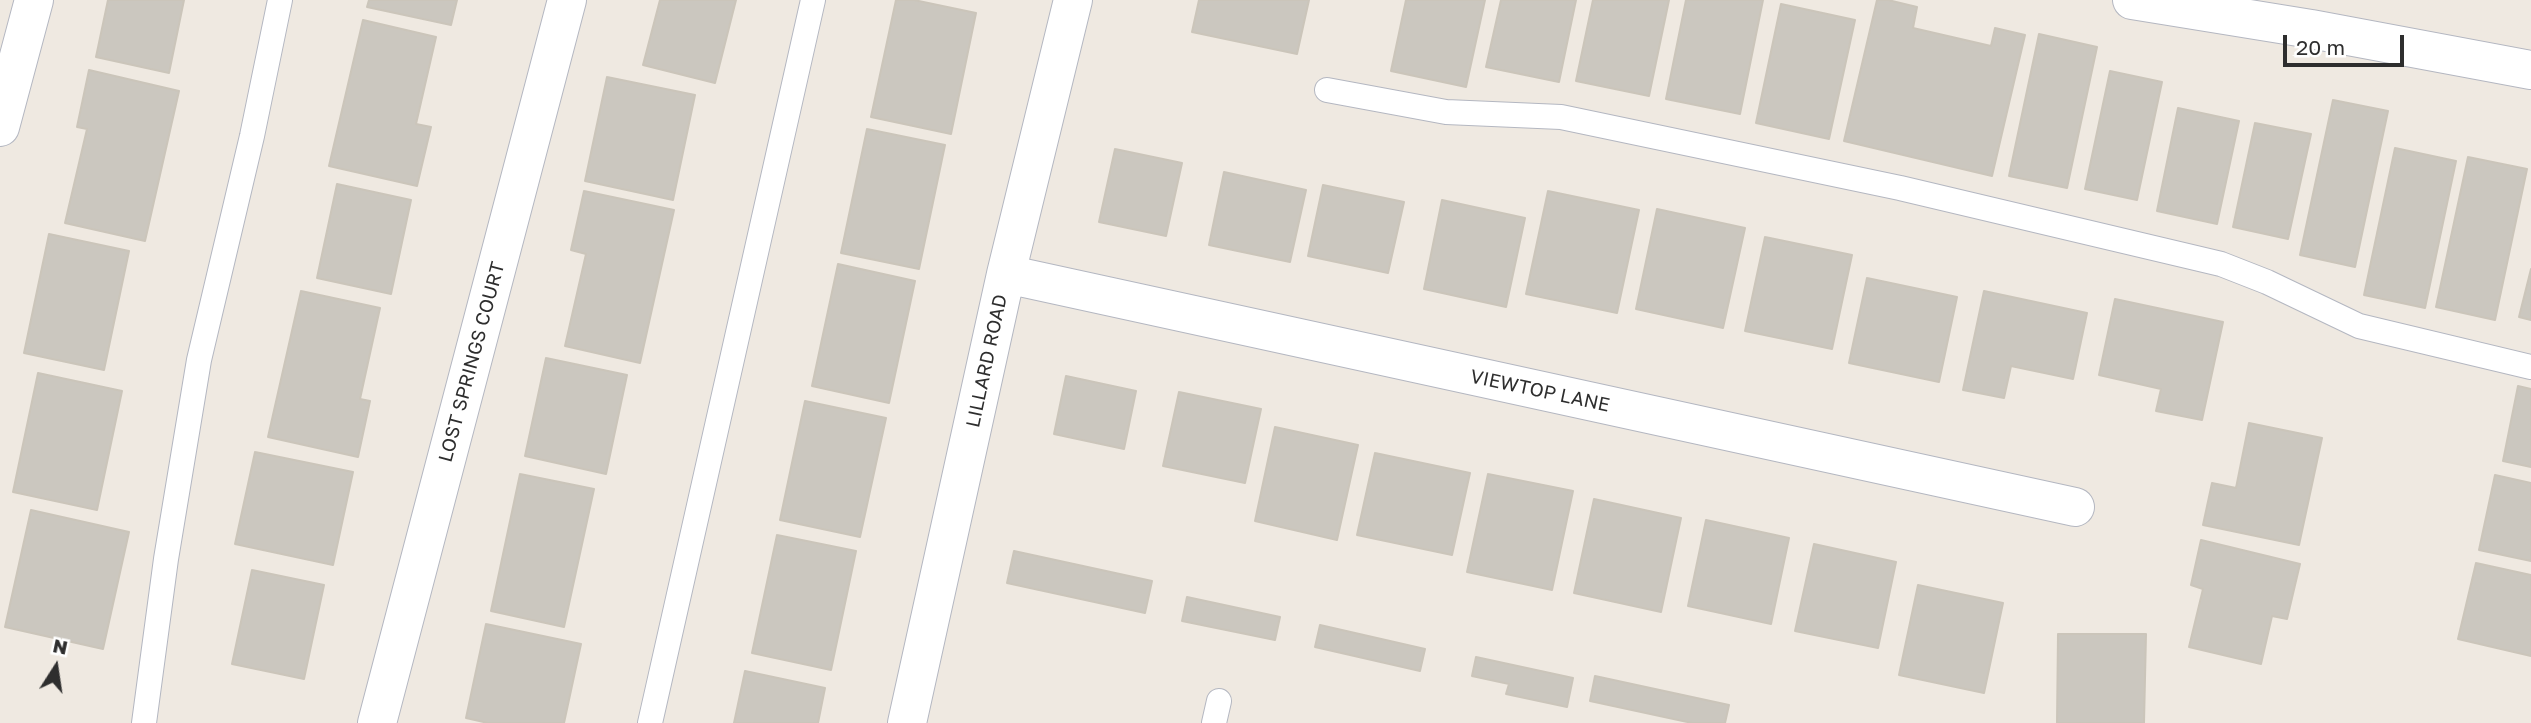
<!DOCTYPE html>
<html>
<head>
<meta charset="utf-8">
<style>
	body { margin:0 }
	#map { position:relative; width:2531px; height:723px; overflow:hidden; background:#efe9e1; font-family:"Golos Text",sans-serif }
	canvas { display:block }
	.north { position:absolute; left:21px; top:632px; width:70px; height:70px; -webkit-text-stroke:5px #fff; paint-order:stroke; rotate:12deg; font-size:19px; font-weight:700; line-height:28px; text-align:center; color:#2e2e2e }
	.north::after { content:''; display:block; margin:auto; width:24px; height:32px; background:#2e2e2e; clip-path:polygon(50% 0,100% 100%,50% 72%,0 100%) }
	.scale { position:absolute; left:2283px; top:35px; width:121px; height:32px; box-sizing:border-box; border:4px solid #2e2e2e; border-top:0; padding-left:9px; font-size:21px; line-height:24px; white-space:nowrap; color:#2e2e2e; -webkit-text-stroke:5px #fff; paint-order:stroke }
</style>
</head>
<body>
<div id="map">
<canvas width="2531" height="723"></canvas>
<div class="north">N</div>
<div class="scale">20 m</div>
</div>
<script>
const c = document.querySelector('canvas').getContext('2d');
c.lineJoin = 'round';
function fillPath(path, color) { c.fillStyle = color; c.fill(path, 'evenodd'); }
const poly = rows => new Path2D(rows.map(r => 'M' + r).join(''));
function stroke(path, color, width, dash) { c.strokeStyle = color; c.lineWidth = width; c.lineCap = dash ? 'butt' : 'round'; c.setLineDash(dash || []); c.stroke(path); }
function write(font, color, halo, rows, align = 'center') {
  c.font = font + ' "Golos Text",sans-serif'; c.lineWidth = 5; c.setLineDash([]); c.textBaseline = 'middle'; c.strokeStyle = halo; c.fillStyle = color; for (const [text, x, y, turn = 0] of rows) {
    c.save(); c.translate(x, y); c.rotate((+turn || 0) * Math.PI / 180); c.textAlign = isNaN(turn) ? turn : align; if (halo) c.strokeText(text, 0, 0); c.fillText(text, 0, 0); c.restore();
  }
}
const building = poly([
	[108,0,184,0,169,73,96,57,108,0],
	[369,0,457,0,451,25,367,7,369,0],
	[660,0,736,0,715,83,643,65,660,0],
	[896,0,914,0,976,13,951,134,871,117,896,0],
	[1199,0,1309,0,1297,54,1192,32,1199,0],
	[1406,0,1485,0,1466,87,1391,71,1406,0],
	[1501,0,1576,0,1559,82,1486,67,1501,0],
	[1593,0,1669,0,1649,96,1576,81,1593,0],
	[1686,0,1763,0,1740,114,1666,99,1686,0],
	[1877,0,1888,0,1917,7,1913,28,1991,46,1995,28,2025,35,1992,176,1844,141,1877,0],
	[1781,4,1855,20,1829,139,1756,123,1781,4],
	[363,20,436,37,416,124,431,127,417,186,329,166,363,20],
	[2039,34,2097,47,2067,188,2009,176,2039,34],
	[89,70,179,91,145,241,65,223,87,129,77,127,89,70],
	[2110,71,2162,82,2137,200,2085,189,2110,71],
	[607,77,695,95,673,200,585,181,607,77],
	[2333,100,2388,111,2355,267,2300,255,2333,100],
	[2178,108,2239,121,2217,224,2157,211,2178,108],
	[2255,123,2311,134,2288,239,2233,227,2255,123],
	[867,129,945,145,919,269,841,253,867,129],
	[2395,148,2456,161,2425,308,2364,295,2395,148],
	[1115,149,1182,163,1166,236,1099,222,1115,149],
	[2468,157,2527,169,2495,320,2436,307,2468,157],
	[1224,172,1306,190,1290,262,1209,245,1224,172],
	[337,184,411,200,391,294,317,278,337,184],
	[1323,185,1404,202,1388,273,1308,256,1323,185],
	[584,191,674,210,640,363,565,346,586,254,571,250,584,191],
	[1548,191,1639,210,1617,313,1526,294,1548,191],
	[1442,200,1525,218,1506,307,1424,289,1442,200],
	[1657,209,1745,228,1723,328,1636,309,1657,209],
	[49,234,129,251,104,370,24,353,49,234],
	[1765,237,1852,255,1832,349,1745,331,1765,237],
	[838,264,915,281,889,403,812,386,838,264],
	[2531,269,2531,320,2519,317,2531,269],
	[1867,278,1957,297,1939,382,1849,363,1867,278],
	[301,291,380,308,360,399,370,401,358,457,268,437,301,291],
	[1984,291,2087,313,2073,379,2011,366,2004,398,1963,390,1984,291],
	[2115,299,2223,322,2202,420,2156,411,2161,389,2099,375,2115,299],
	[546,358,627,375,606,474,525,456,546,358],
	[38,373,122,391,97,510,13,492,38,373],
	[1066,376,1136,391,1124,449,1054,434,1066,376],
	[2518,386,2531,389,2531,467,2503,461,2518,386],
	[1179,392,1261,409,1245,483,1163,466,1179,392],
	[805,401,886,418,860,537,780,520,805,401],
	[2249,423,2322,438,2299,545,2203,525,2212,483,2236,488,2249,423],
	[1275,427,1358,445,1337,540,1255,521,1275,427],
	[255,452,353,472,333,565,235,544,255,452],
	[1375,453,1470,473,1452,555,1357,535,1375,453],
	[520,474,594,489,564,627,491,611,520,474],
	[1488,474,1573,491,1552,590,1467,572,1488,474],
	[2495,475,2531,483,2531,561,2479,550,2495,475],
	[1594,499,1681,518,1661,612,1574,593,1594,499],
	[31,510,129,532,103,649,5,627,31,510],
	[1706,520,1789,538,1771,624,1688,606,1706,520],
	[777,535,856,551,831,670,752,653,777,535],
	[2201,540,2300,564,2287,619,2272,616,2261,664,2189,647,2203,589,2191,585,2201,540],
	[1814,544,1896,562,1878,648,1795,631,1814,544],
	[1014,551,1152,581,1145,613,1007,583,1014,551],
	[2476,563,2531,575,2531,656,2458,639,2476,563],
	[252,570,324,585,304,679,232,664,252,570],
	[1918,585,2003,603,1984,693,1899,675,1918,585],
	[1187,597,1280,617,1275,640,1182,621,1187,597],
	[486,624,581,644,564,723,488,723,466,718,486,624],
	[1320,625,1425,649,1420,671,1315,647,1320,625],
	[2058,634,2146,634,2144,723,2057,723,2058,634],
	[1476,657,1573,678,1567,707,1506,694,1509,684,1472,676,1476,657],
	[745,671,825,688,818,723,734,723,745,671],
	[1595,676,1729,705,1725,723,1692,723,1590,701,1595,676]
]);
fillPath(building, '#cbc7bf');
stroke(building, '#cbc5ba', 2);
const lane = poly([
	[1327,90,1446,112,1561,117,1900,188,2221,264,2267,282,2359,326,2531,367],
	[144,723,166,559,199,360,252,136,280,0],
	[650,723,813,0],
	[1214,723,1219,701]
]);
const street = poly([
	[2132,0,2311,29,2531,70],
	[0,127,34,0],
	[1006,274,2075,507],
	[377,723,567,0],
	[907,723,1006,274,1073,0]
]);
stroke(lane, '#b4b7c1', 26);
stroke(street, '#b4b7c1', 40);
stroke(lane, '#fff', 24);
stroke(street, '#fff', 38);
write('19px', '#2e2e2e', '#fff', [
	["LILLARD ROAD",987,361,-78],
	["LOST SPRINGS COURT",472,362,-75],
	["VIEWTOP LANE",1540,391,12]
]);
</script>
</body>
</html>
